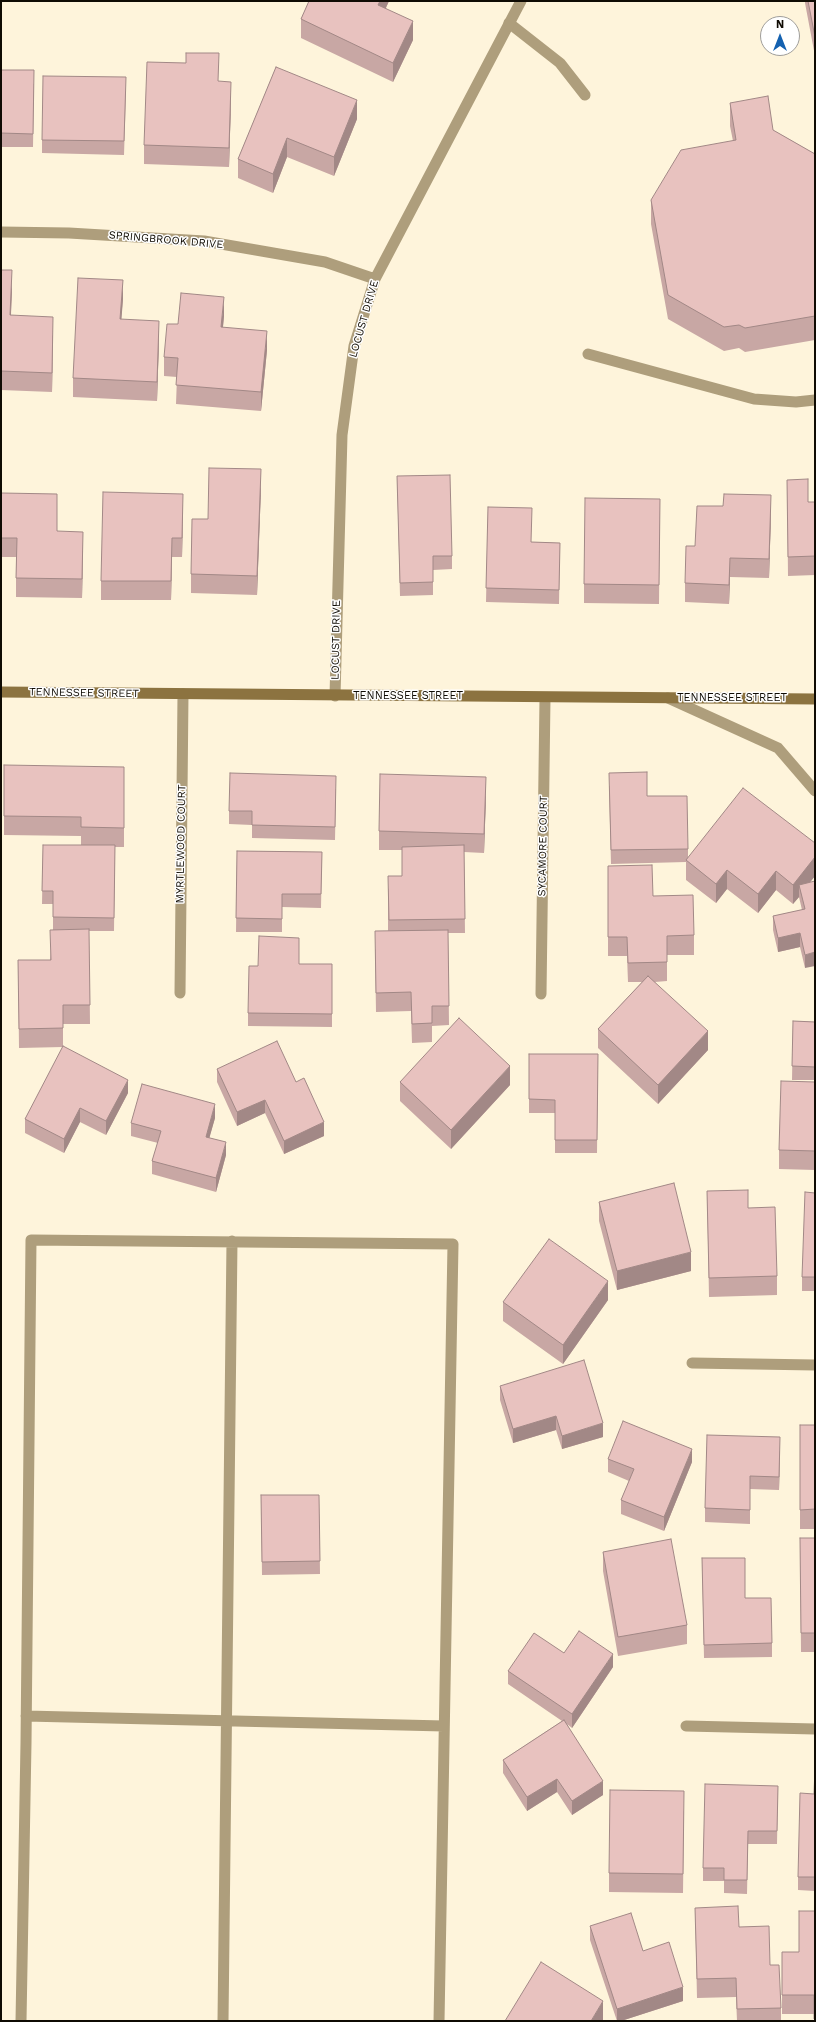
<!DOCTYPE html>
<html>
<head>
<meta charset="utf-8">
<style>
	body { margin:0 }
	#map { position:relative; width:816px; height:2022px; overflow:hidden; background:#fef4db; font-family:"Work Sans",sans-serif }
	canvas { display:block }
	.frame { position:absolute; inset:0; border:2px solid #0f0b03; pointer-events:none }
	.north { position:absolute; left:760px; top:16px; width:40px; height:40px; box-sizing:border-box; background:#fff; border:1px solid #9f9d9a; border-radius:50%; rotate:0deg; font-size:11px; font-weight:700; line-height:16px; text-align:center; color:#0f0b03 }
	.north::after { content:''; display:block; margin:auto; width:14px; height:18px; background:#1461b0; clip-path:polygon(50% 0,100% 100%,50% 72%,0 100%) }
</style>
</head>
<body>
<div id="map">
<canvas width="816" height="2022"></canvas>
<div class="frame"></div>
<div class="north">N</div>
</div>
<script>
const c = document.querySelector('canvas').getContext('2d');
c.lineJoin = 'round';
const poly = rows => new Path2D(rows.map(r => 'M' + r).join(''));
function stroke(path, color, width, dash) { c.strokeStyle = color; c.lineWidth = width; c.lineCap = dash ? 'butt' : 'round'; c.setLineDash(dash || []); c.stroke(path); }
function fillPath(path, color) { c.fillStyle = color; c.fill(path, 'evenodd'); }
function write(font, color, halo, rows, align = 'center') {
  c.font = font + ' "Work Sans",sans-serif'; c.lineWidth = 3; c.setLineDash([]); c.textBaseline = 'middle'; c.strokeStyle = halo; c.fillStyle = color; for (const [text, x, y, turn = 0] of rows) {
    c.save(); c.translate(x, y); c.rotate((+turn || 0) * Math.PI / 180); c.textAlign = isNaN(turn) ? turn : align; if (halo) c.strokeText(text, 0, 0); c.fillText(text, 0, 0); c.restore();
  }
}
stroke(poly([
	[509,23,560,63,585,95],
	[588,354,754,399,796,402,815,400],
	[26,1716,444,1726],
	[21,2021,26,1743,31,1240,453,1244,439,2021],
	[223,2021,232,1241]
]), '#ae9e7c', 11);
stroke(poly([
	[1,232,69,233,204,241,325,262,375,279],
	[335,696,342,435,354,346,375,279,521,1],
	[180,993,183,694],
	[541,994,545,698],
	[692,1363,815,1365],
	[686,1726,815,1729]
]), '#ae9e7c', 11);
stroke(poly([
	[668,698,778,748,815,791]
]), '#ae9e7c', 11);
stroke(poly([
	[1,692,815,699]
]), '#8c7340', 11);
fillPath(poly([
	[309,1,389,1,386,8,413,40,393,82,301,38,301,19],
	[805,1,815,1,815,56,805,3],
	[276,67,357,119,334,176,287,157,273,193,238,178,238,159],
	[1,70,34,84,33,147,1,147],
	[219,81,231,101,229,167,144,164,144,145],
	[126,91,124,155,42,153,42,140],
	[730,103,773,130,815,154,815,340,745,352,739,348,724,351,668,319,651,224,651,200,733,141,730,126],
	[1,270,12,289,11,315,53,336,52,392,1,390],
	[123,299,121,319,159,340,157,401,73,397,73,378],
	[224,316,223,327,267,350,261,411,176,404,177,377,164,376,164,357,178,324],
	[397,476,452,556,452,569,433,570,433,595,400,596],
	[787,480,808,502,815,502,815,575,788,576],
	[261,488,257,595,191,593,191,574,208,519],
	[1,493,57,513,57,531,83,551,82,598,16,597,16,557,1,557],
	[660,499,659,604,584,603,584,584],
	[488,507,531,542,560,543,559,604,486,602],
	[183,513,182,557,172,557,171,600,101,600,101,581],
	[771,514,769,578,730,577,729,604,685,602,685,583,695,546],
	[124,786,124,847,115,847,114,931,89,931,90,1024,63,1024,63,1046,128,1093,106,1135,80,1122,64,1153,25,1133,25,1119,63,1047,19,1048,18,960,50,960,53,930,53,904,42,904,43,845,81,845,81,836,4,835,4,816],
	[609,786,647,796,688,849,688,857,815,843,815,876,810,882,805,968,800,947,778,952,773,930,773,916,802,910,799,897,793,904,776,890,758,913,727,889,716,903,686,880,686,862,611,864],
	[336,789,335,840,252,838,252,825,229,824,229,811],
	[486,796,484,853,464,852,465,933,448,933,449,1025,432,1026,432,1042,412,1043,411,1011,376,1012,375,950,388,931,388,889,402,876,402,850,379,850,379,831],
	[237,851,322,852,321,908,282,907,282,932,236,932],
	[608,866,653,896,694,935,694,955,667,955,667,981,655,982,708,1050,658,1104,598,1048,598,1029,642,982,628,982,627,956,608,956],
	[299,964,332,964,332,1027,248,1026,248,1013,258,966],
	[793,1021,815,1022,815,1080,792,1080],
	[529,1054,598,1054,597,1153,555,1153,555,1113,529,1113],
	[217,1069,296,1082,324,1136,284,1154,265,1113,237,1126,217,1082],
	[400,1082,510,1085,451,1149,400,1101],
	[815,1082,815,1170,779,1169,779,1150],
	[215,1118,209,1138,226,1155,216,1192,152,1174,152,1161,158,1143,131,1136,131,1123],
	[707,1191,748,1208,777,1276,777,1295,709,1297],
	[815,1193,815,1291,802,1291,802,1277],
	[599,1202,691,1271,617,1290,599,1221],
	[608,1300,563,1364,503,1321,503,1302],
	[500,1386,603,1437,562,1449,556,1430,513,1443,500,1400],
	[800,1425,815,1425,815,1529,800,1529],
	[780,1451,779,1490,750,1489,750,1524,705,1522,705,1508],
	[608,1459,692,1462,664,1531,621,1514,621,1500,629,1481,608,1472],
	[261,1495,319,1495,320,1574,262,1575],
	[800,1538,815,1538,815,1652,801,1652],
	[603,1552,687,1625,687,1644,618,1656,603,1571],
	[702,1558,745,1598,772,1643,772,1657,704,1658],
	[564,1653,613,1667,572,1728,567,1724,603,1795,572,1815,557,1792,527,1811,503,1773,503,1760,562,1721,508,1684,508,1671],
	[815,1768,815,1891,798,1890,798,1877,814,1794],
	[778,1786,777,1844,748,1844,747,1894,724,1893,724,1881,703,1881,703,1868],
	[684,1810,683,1893,609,1892,609,1873],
	[695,1908,739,1927,770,1965,781,2008,781,2021,737,2021,736,1997,697,1998],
	[815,1911,815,2021,814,2021,814,2014,782,2014,782,1952,799,1952],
	[590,1926,643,1951,683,2001,621,2021,617,2021,590,1940]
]), '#c8a7a4');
fillPath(poly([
	[380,1,389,1,378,24,378,5],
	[413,21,413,40,393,82,393,63],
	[231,82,231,101,229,167,229,148],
	[357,100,357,119,334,176,334,157],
	[287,138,287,157,273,193,273,174],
	[12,270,12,289,10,334,10,315],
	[123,280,123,299,120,338,120,319],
	[224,297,224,316,221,346,221,327],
	[53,317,53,336,52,392,52,373],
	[159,321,159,340,157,401,157,382],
	[267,331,267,350,261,411,261,392],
	[261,469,261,488,257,595,257,576],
	[183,494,183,513,182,557,182,538],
	[771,495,771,514,769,578,769,559],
	[83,532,83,551,82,598,82,579],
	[172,538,172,557,171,600,171,581],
	[730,558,730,577,729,604,729,585],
	[486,777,486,796,484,853,484,834],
	[815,857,815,876,801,894,799,885,799,897,793,904,793,885],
	[727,870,727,889,716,903,716,884],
	[776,871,776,890,758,913,758,894],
	[800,933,800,947,778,952,778,938],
	[815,952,815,966,805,968,805,955],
	[708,1031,708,1050,658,1104,658,1085],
	[510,1066,510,1085,451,1149,451,1130],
	[128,1080,128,1093,106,1135,106,1121],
	[265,1100,265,1113,237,1126,237,1112],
	[215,1104,215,1118,206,1150,206,1137],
	[80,1108,80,1122,64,1153,64,1139],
	[324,1122,324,1136,284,1154,284,1141],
	[226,1142,226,1155,216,1192,216,1178],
	[691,1252,691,1271,617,1290,617,1271],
	[608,1281,608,1300,563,1364,563,1345],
	[556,1416,556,1430,513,1443,513,1429],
	[603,1423,603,1437,562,1449,562,1436],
	[780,1437,780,1451,779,1490,779,1477],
	[692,1449,692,1462,664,1531,664,1517],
	[613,1654,613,1667,572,1728,572,1714],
	[557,1779,557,1792,527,1811,527,1797],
	[603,1781,603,1795,572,1815,572,1801],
	[683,1987,683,2001,621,2021,617,2021,617,2009],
	[603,2001,603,2021,591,2021]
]), '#a28886');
const building = poly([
	[309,1,380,1,378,5,413,21,393,63,301,19,309,1],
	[808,1,815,1,815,37,808,1],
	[186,53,219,53,218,81,231,82,229,148,144,145,147,62,186,63,186,53],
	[276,67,357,100,334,157,287,138,273,174,238,159,276,67],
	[1,70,34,70,33,134,1,133,1,70],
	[43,76,126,77,124,141,42,140,43,76],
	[768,96,773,130,815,154,815,316,745,328,739,325,724,327,668,295,651,200,681,150,736,140,730,103,768,96],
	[1,270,12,270,10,315,53,317,52,373,1,371,1,270],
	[78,278,123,280,120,319,159,321,157,382,73,378,78,278],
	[181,293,224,297,221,327,267,331,261,392,176,385,178,358,164,357,167,324,178,324,181,293],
	[209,468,261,469,257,576,191,574,192,519,208,519,209,468],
	[450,475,452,556,433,556,433,582,400,583,397,476,450,475],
	[808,479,808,502,815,502,815,556,788,557,787,480,808,479],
	[103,492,183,494,182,538,172,538,171,581,101,581,103,492],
	[1,493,57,494,57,531,83,532,82,579,16,578,17,538,1,538,1,493],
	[724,494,771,495,769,559,730,558,729,585,685,583,686,546,695,546,697,506,723,506,724,494],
	[585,498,660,499,659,585,584,584,585,498],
	[488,507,532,508,531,542,560,543,559,590,486,588,488,507],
	[4,765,124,767,124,828,81,827,81,817,4,816,4,765],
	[647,772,647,796,687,796,688,849,611,850,609,773,647,772],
	[230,773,336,776,335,827,252,825,252,811,229,811,230,773],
	[380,774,486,777,484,834,379,831,380,774],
	[743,788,815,843,815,857,793,885,776,871,758,894,727,870,716,884,686,860,743,788],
	[43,845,115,845,114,918,53,917,53,891,42,891,43,845],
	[464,845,465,919,389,920,388,876,402,876,402,847,464,845],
	[237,851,322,852,321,894,282,894,282,919,236,918,237,851],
	[652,865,653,896,693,895,694,935,667,936,667,962,628,963,627,937,608,937,608,866,652,865],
	[815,881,815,952,805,955,800,933,778,938,773,916,805,909,799,885,815,881],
	[89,929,90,1005,63,1005,63,1028,19,1029,18,960,51,960,50,930,89,929],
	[448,930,449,1006,432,1006,432,1023,412,1024,411,992,376,993,375,931,448,930],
	[259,936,299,938,299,964,332,964,332,1014,248,1013,249,966,258,966,259,936],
	[648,976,708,1031,658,1085,598,1029,648,976],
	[459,1018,510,1066,451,1130,400,1082,459,1018],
	[793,1021,815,1022,815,1067,792,1066,793,1021],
	[277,1041,296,1082,304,1078,324,1122,284,1141,265,1100,237,1112,217,1069,277,1041],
	[63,1046,128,1080,106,1121,80,1108,64,1139,25,1119,63,1046],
	[529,1054,598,1054,597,1140,555,1140,555,1100,529,1099,529,1054],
	[781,1081,815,1082,815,1151,779,1150,781,1081],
	[142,1084,215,1104,206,1137,226,1142,216,1178,152,1161,161,1131,131,1123,142,1084],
	[674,1183,691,1252,617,1271,599,1202,674,1183],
	[748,1190,748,1208,775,1207,777,1276,709,1278,707,1191,748,1190],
	[805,1192,815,1193,815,1277,802,1277,805,1192],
	[549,1239,608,1281,563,1345,503,1302,549,1239],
	[584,1360,603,1423,562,1436,556,1416,513,1429,500,1386,584,1360],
	[623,1421,692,1449,664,1517,621,1500,634,1469,608,1459,623,1421],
	[800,1425,815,1425,815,1509,800,1510,800,1425],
	[707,1435,780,1437,779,1477,750,1476,750,1510,705,1508,707,1435],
	[261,1495,319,1495,320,1561,262,1562,261,1495],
	[800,1538,815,1538,815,1633,801,1633,800,1538],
	[671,1539,687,1625,618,1637,603,1552,671,1539],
	[702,1558,745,1558,745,1598,771,1598,772,1643,704,1645,702,1558],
	[579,1631,613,1654,572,1714,508,1671,534,1633,564,1653,579,1631],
	[564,1720,603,1781,572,1801,557,1779,527,1797,503,1760,564,1720],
	[815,1768,815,1877,798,1877,800,1793,814,1794,815,1768],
	[705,1784,778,1786,777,1831,748,1831,747,1880,724,1880,724,1868,703,1868,705,1784],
	[610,1790,684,1791,683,1874,609,1873,610,1790],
	[738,1906,739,1927,769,1926,770,1965,779,1965,781,2008,737,2009,736,1978,697,1979,695,1908,738,1906],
	[799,1911,815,1911,815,2019,814,2019,814,1995,782,1995,782,1952,799,1952,799,1911],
	[631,1913,643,1951,669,1942,683,1987,617,2009,590,1926,631,1913],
	[541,1962,603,2001,591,2021,505,2021,541,1962]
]);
fillPath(building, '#e8c2bf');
stroke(building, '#a28886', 1);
write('11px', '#0f0b03', '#fff', [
	["SPRINGBROOK DRIVE",166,240,5],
	["LOCUST DRIVE",364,319,-74],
	["LOCUST DRIVE",336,640,-89],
	["TENNESSEE STREET",84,693,1],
	["TENNESSEE STREET",408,696],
	["TENNESSEE STREET",732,698],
	["MYRTLEWOOD COURT",181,844,-89],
	["SYCAMORE COURT",543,846,-89]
]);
</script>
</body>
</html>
